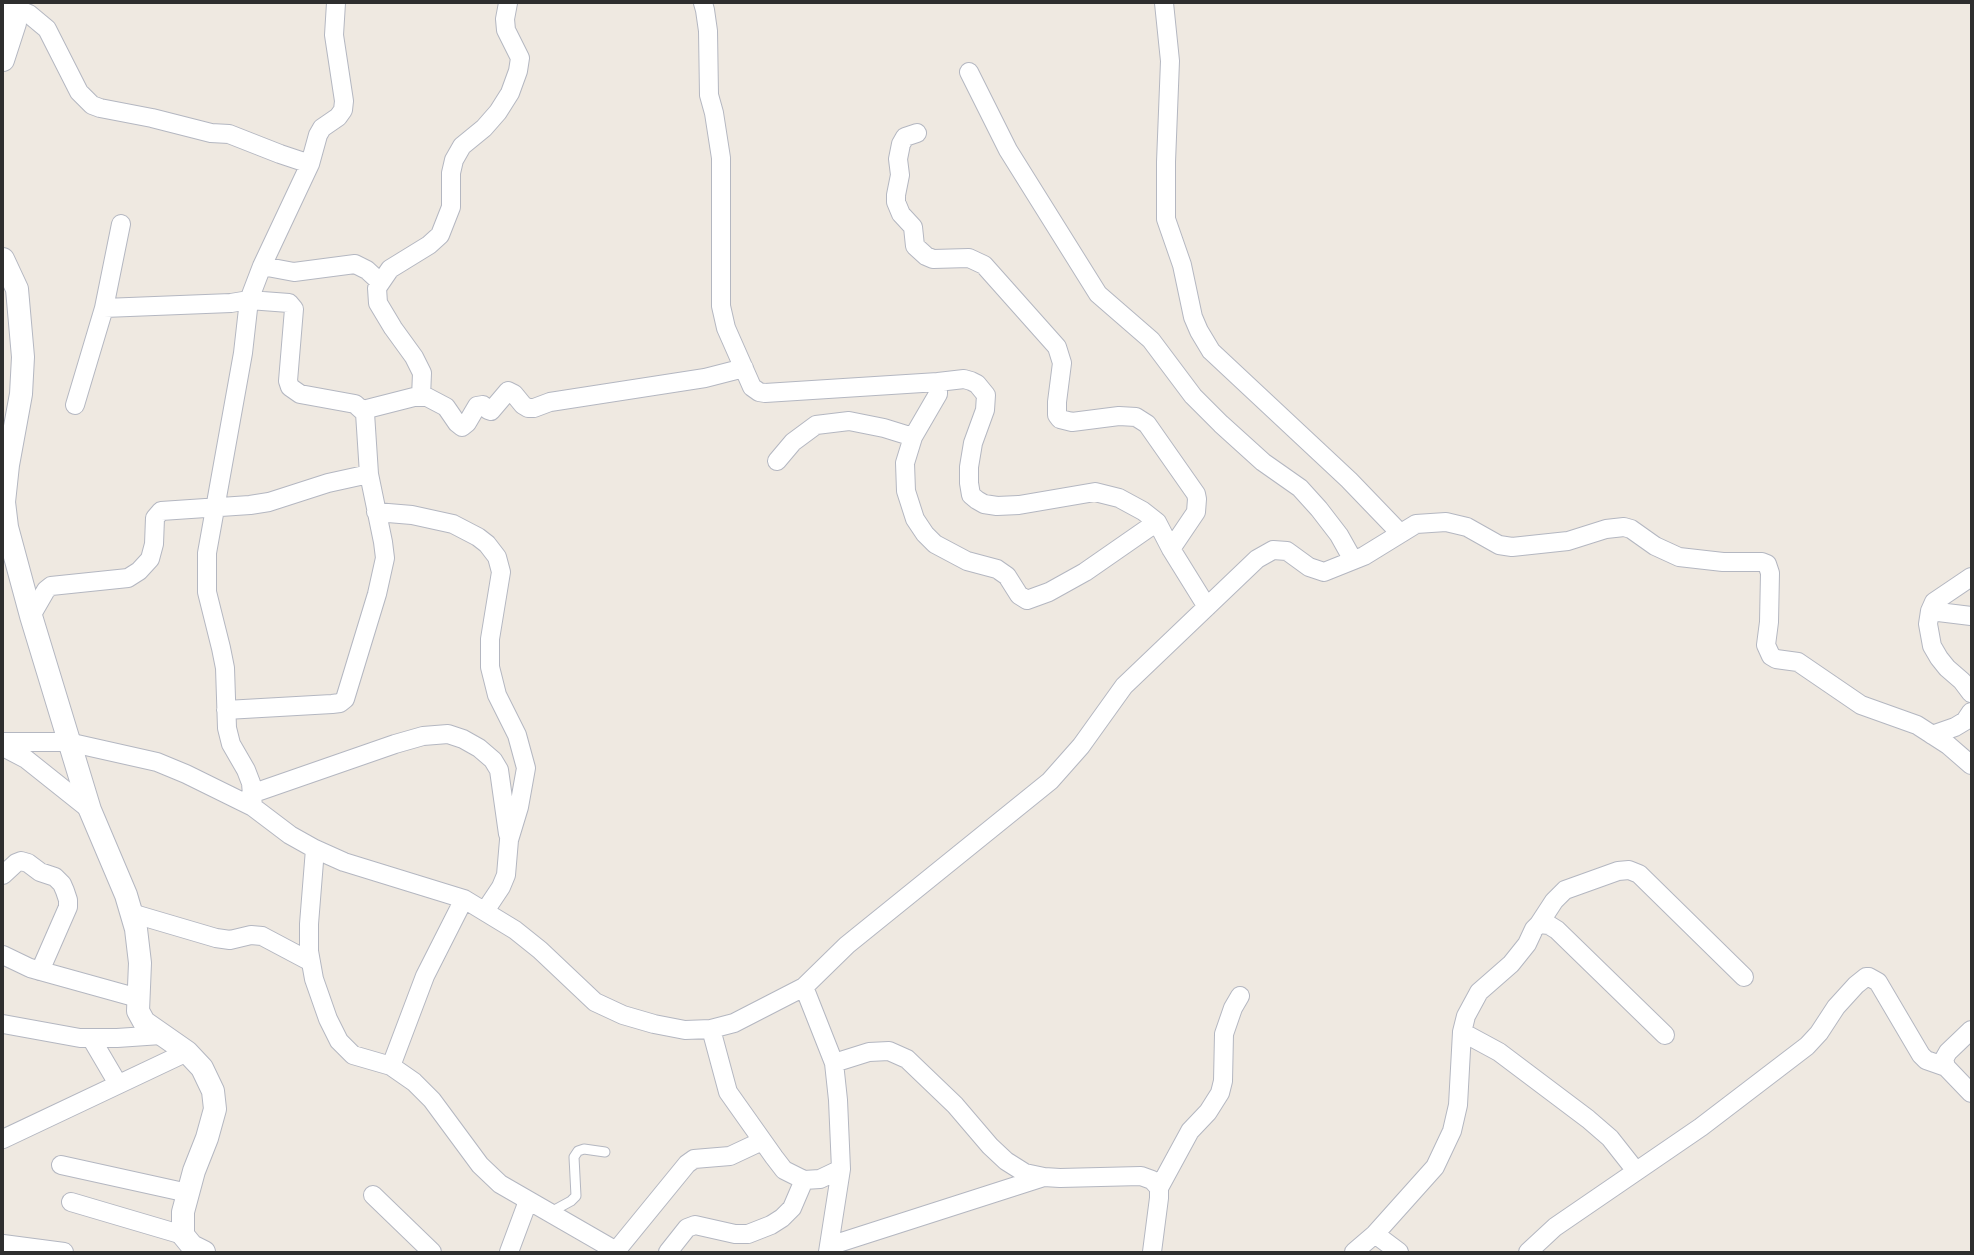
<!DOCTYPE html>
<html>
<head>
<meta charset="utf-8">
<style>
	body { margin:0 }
	#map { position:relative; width:1974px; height:1255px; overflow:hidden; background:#efe9e1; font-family:Ubuntu,sans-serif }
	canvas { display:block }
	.frame { position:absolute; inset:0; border:4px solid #2e2e2e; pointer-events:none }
</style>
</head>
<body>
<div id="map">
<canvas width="1974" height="1255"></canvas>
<div class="frame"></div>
</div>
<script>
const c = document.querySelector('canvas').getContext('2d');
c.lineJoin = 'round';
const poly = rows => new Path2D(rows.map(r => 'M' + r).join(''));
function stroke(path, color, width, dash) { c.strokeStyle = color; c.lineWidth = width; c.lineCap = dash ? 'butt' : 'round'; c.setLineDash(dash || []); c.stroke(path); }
const service = poly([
	[549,1213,571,1201,576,1196,574,1157,578,1151,584,1149,605,1152]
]);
const minor = poly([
	[703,3,705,10,708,31,709,95,714,113,721,158,721,306,726,328,752,387,759,392,765,393,938,382,938,394,913,437,905,463,906,491,915,519,925,534,935,544,967,561,997,569,1007,576,1019,595,1027,600,1049,592,1085,572,1157,522],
	[1164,3,1170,61,1166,162,1166,219,1182,265,1193,317,1199,331,1211,351,1349,480,1400,533],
	[15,8,29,14,47,29,79,92,92,105,100,108,152,118,211,133,229,134,280,154,310,164],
	[969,72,1008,150,1098,294,1151,340,1193,396,1221,424,1263,462,1300,488,1319,509,1339,535,1353,560],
	[917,133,905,137,901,144,898,159,900,175,896,195,896,202,901,214,913,227,915,246,926,256,933,259,969,258,984,265,1057,347,1062,363,1057,402,1057,415,1060,419,1072,422,1119,416,1136,417,1147,424,1196,494,1197,499,1196,512,1171,549],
	[262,266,294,272,355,264,367,270,380,282],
	[104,308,231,303,249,300,289,303,294,309,288,381,290,387,300,394,355,404,365,413,369,474,383,542,385,558,377,594,345,699,340,703,332,704,226,710],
	[938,382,964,379,971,381,977,384,986,395,985,410,973,443,969,467,969,483,971,495,977,500,984,504,997,506,1019,505,1095,492,1119,498,1143,511,1157,522,1171,549,1207,607],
	[421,397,422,373,414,357,393,328,378,303,377,288,390,269,429,245,440,235,451,207,451,173,454,160,462,146,484,128,498,112,510,93,518,71,520,58,506,30,505,19,508,3],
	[75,405,104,308,121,224],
	[363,410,414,397,427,397,446,407,457,423,462,427,467,423,477,406,483,405,488,410,491,411,508,391,514,394,523,405,528,408,534,408,550,402,705,378,744,368],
	[777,461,793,442,816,425,849,421,884,428,913,437],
	[376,512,412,515,453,524,478,537,487,544,497,557,501,572,490,639,490,667,497,695,517,735,526,768,519,807,509,840,506,875,501,887,485,911],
	[1971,577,1934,602,1930,611,1928,624,1932,646,1939,658,1947,668,1962,681,1971,693],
	[1930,611,1971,616],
	[31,616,46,590,51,586,128,578,139,571,150,559,154,544,155,518,161,511,250,505,269,502,328,483,369,474],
	[1932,735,1955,727,1965,721,1971,712],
	[3,742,68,742,157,762,186,774,253,807,290,835,315,849,344,862,464,899,515,930,540,950,595,1002,623,1015,654,1024,685,1030,711,1029,734,1023,804,987,847,945,1050,781,1081,746,1124,686,1257,559,1273,550,1287,551,1309,567,1324,572,1364,556,1416,524,1446,522,1467,527,1499,545,1512,547,1568,541,1606,529,1624,527,1631,529,1655,546,1679,557,1723,562,1762,562,1767,564,1770,573,1769,622,1766,645,1771,656,1776,659,1798,662,1861,705,1917,725,1948,745,1971,765],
	[3,747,26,759,90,810],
	[251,794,395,744,423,736,448,734,463,739,479,748,493,760,499,770,508,834],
	[253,807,251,783,246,770,231,744,227,728,225,668,221,648,207,592,207,553,243,353,249,300,262,266,310,164,318,135,322,128,338,117,343,110,344,101,334,35,336,3],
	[315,849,309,924,309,951,314,979,328,1019,339,1041,353,1055,391,1066,414,1082,432,1100,480,1165,500,1184,618,1252],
	[3,875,16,863,21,861,28,863,40,872,55,877,62,884,65,891,68,900,68,907,40,971],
	[131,913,216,938,230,940,251,935,262,936,311,962],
	[1539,924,1554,901,1565,890,1618,871,1629,870,1639,874,1744,977],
	[3,955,30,968,138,998],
	[804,987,834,1063,838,1100,841,1169,828,1252],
	[3,1024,80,1038,117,1038,161,1035],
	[711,1029,728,1092,774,1157,784,1170,804,1180,820,1179,841,1169],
	[1971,1030,1948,1052,1944,1059,1946,1067,1971,1093],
	[1462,1032,1499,1052,1588,1119,1610,1138,1636,1171],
	[91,1038,118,1084],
	[834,1063,869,1052,889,1051,907,1059,955,1105,990,1146,1006,1161,1025,1173,1044,1177,1060,1178,1141,1176,1152,1180,1159,1188,1159,1198,1152,1252],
	[391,1066,425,976,464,899],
	[3,1139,187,1052],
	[61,1165,188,1193],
	[1159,1188,1190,1131,1208,1112,1220,1093,1223,1081,1224,1034,1233,1008,1240,996],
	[373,1195,432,1252],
	[71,1202,183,1235],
	[1375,1234,1399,1252],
	[3,1244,64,1252],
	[829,1246,1044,1177],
	[616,1251,687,1164,694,1159,730,1156,762,1141],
	[509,1252,528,1201],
	[668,1252,687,1228,695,1225,735,1234,748,1234,771,1225,782,1218,792,1208,804,1180],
	[1354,1252,1375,1234,1435,1167,1452,1131,1458,1105,1462,1032,1466,1016,1479,992,1511,964,1527,944,1534,929,1539,924,1549,925,1557,930,1665,1035],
	[1528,1252,1555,1227,1701,1127,1807,1046,1819,1033,1836,1007,1856,985,1866,977,1869,977,1878,982,1921,1055,1926,1060,1946,1067]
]);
const tertiary = poly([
	[3,60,15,23,15,3],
	[3,259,17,289,23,357,21,394,8,465,4,502,7,527,31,616,90,810,126,895,136,929,140,963,138,1011,144,1022,187,1052,202,1068,213,1091,215,1109,207,1138,194,1171,183,1212,183,1235,192,1246,204,1252]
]);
stroke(service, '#b4b7c1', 11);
stroke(minor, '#b4b7c1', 20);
stroke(tertiary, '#b4b7c1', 24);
stroke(service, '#fff', 9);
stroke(minor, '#fff', 18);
stroke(tertiary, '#fff', 22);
</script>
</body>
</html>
